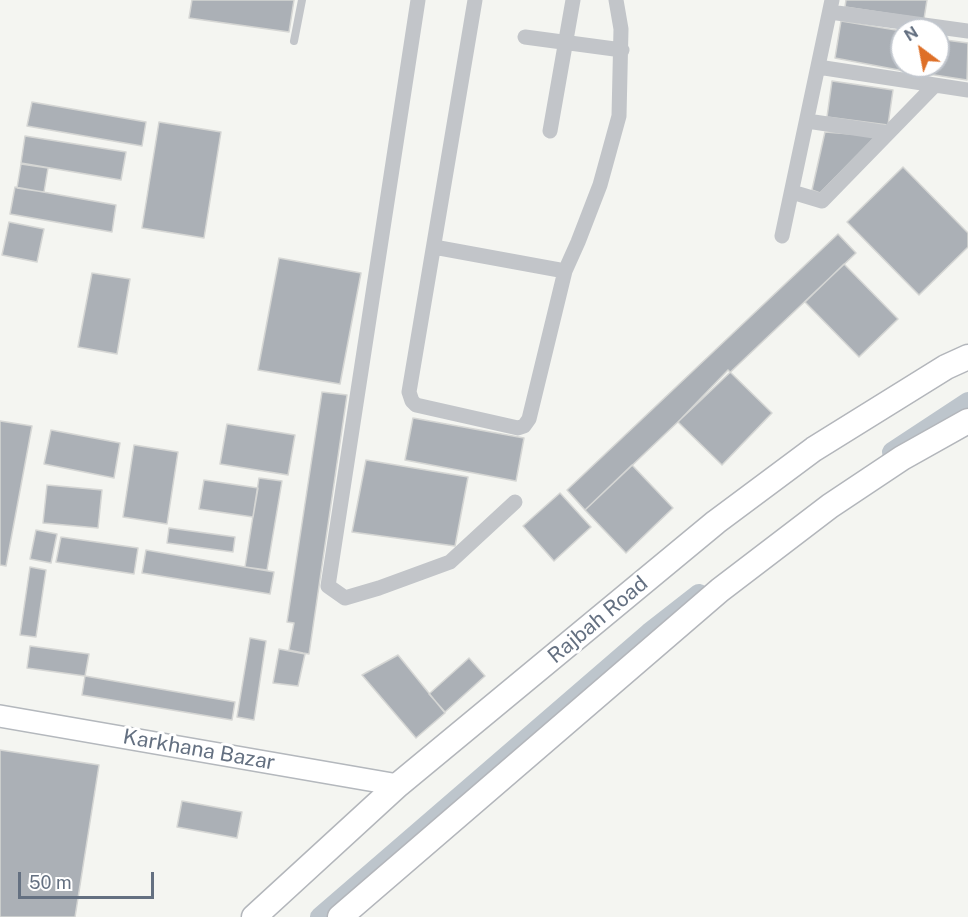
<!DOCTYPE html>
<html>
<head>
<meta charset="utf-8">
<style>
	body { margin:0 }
	#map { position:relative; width:968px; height:917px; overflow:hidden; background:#f4f5f1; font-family:"Public Sans",sans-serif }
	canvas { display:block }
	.north { position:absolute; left:890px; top:18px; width:60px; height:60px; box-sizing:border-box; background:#fff; border:2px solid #c1c6cd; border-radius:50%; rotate:328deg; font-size:16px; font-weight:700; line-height:24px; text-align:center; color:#647081 }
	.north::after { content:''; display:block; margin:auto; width:21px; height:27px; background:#de6f27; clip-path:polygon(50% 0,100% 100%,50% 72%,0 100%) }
	.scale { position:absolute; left:18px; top:872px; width:136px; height:27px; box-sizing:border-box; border:3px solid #647081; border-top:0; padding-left:8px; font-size:18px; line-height:21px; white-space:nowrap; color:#647081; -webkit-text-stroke:4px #fff; paint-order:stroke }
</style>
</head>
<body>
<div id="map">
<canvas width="968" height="917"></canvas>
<div class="north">N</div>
<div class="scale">50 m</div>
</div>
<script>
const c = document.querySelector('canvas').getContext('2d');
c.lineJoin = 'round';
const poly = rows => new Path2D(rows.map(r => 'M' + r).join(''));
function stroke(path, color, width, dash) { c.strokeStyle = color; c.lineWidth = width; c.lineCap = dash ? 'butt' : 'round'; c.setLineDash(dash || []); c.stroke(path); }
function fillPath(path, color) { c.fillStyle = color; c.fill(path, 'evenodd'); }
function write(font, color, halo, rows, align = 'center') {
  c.font = font + ' "Public Sans",sans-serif'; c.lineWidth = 6; c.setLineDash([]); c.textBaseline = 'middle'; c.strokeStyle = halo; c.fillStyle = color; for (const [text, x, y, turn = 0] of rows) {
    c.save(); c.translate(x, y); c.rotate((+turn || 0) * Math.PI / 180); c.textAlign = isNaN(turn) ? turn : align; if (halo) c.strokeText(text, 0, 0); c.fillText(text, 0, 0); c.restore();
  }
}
stroke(poly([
	[892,452,968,402],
	[320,917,649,633,699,594]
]), '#bdc5cc', 20);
const building = poly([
	[192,0,294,0,289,32,189,18,192,0],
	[846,0,927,0,924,19,845,7,846,0],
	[841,21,902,31,904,71,835,58,841,21],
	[938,39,968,43,967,80,928,74,929,66,938,66,938,39],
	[832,81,893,90,888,125,827,117,832,81],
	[32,102,146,122,142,146,27,126,32,102],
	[159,122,221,132,204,238,142,228,159,122],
	[825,132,876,136,820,193,812,190,825,132],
	[25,136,126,152,121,180,21,163,25,136],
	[21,164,48,168,44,192,17,188,21,164],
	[903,167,968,233,968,247,919,295,847,222,903,167],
	[15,187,116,205,112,232,10,214,15,187],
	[9,222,44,229,37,262,2,255,9,222],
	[838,234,856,253,585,510,567,490,838,234],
	[279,258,361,273,340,384,258,370,279,258],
	[844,264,898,319,859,357,805,302,844,264],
	[92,273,130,279,117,354,78,347,92,273],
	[728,370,772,413,722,465,678,422,728,370],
	[322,392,347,395,309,654,303,653,289,650,294,623,287,622,322,392],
	[413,418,524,438,516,481,405,460,413,418],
	[0,421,32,426,6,566,0,565,0,421],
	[227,424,295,435,288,475,220,464,227,424],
	[51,430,120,443,114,478,44,464,51,430],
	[134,445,178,452,167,524,123,517,134,445],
	[366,460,468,477,455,546,352,532,366,460],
	[632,465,673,508,626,553,585,510,632,465],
	[259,478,282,481,267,570,245,567,259,478],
	[204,480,258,488,253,517,199,509,204,480],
	[47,485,102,490,98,528,43,523,47,485],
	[560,493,591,527,554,561,523,526,560,493],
	[169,528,235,537,233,552,167,543,169,528],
	[36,530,57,534,51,563,30,559,36,530],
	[61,537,138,548,134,574,56,562,61,537],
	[146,550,274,572,270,594,142,573,146,550],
	[30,567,46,570,36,637,20,635,30,567],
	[250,638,266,641,254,720,237,717,250,638],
	[30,646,89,654,85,676,27,668,30,646],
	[279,649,305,654,298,686,273,683,279,649],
	[398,655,445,713,416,738,362,675,398,655],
	[469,658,485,676,445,712,429,694,469,658],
	[85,676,235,702,232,720,82,695,85,676],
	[0,750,99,765,75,917,0,917,0,750],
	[182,801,242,812,237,838,177,827,182,801]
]);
fillPath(building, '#abb0b6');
stroke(building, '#d5d6d4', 1.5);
const secondary = poly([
	[0,716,398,785]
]);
const primary = poly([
	[254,917,398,785,716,522,814,449,946,367,968,357],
	[340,917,720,590,830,506,902,458,968,421]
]);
stroke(secondary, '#b4b8bd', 24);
stroke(primary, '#b3b6bb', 27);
stroke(poly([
	[294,41,302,0]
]), '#c2c5c9', 8);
stroke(poly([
	[418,0,328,586,345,598,379,588,450,562,515,502],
	[475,0,409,392,412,401,416,405,518,428,524,426,529,419,565,271,578,242,600,185,619,116,621,29,616,0],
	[830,12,968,31],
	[525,37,622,50],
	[818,67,968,90],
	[807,121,888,133],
	[550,131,573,0],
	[792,192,822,201,935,85],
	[782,236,832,0],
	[434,247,565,271]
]), '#c2c5c9', 15);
stroke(secondary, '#fff', 21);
stroke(primary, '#fff', 24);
write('21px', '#647081', '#fff', [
	["Rajbah Road",598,620,-40],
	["Karkhana Bazar",199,750,10]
]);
</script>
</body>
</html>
